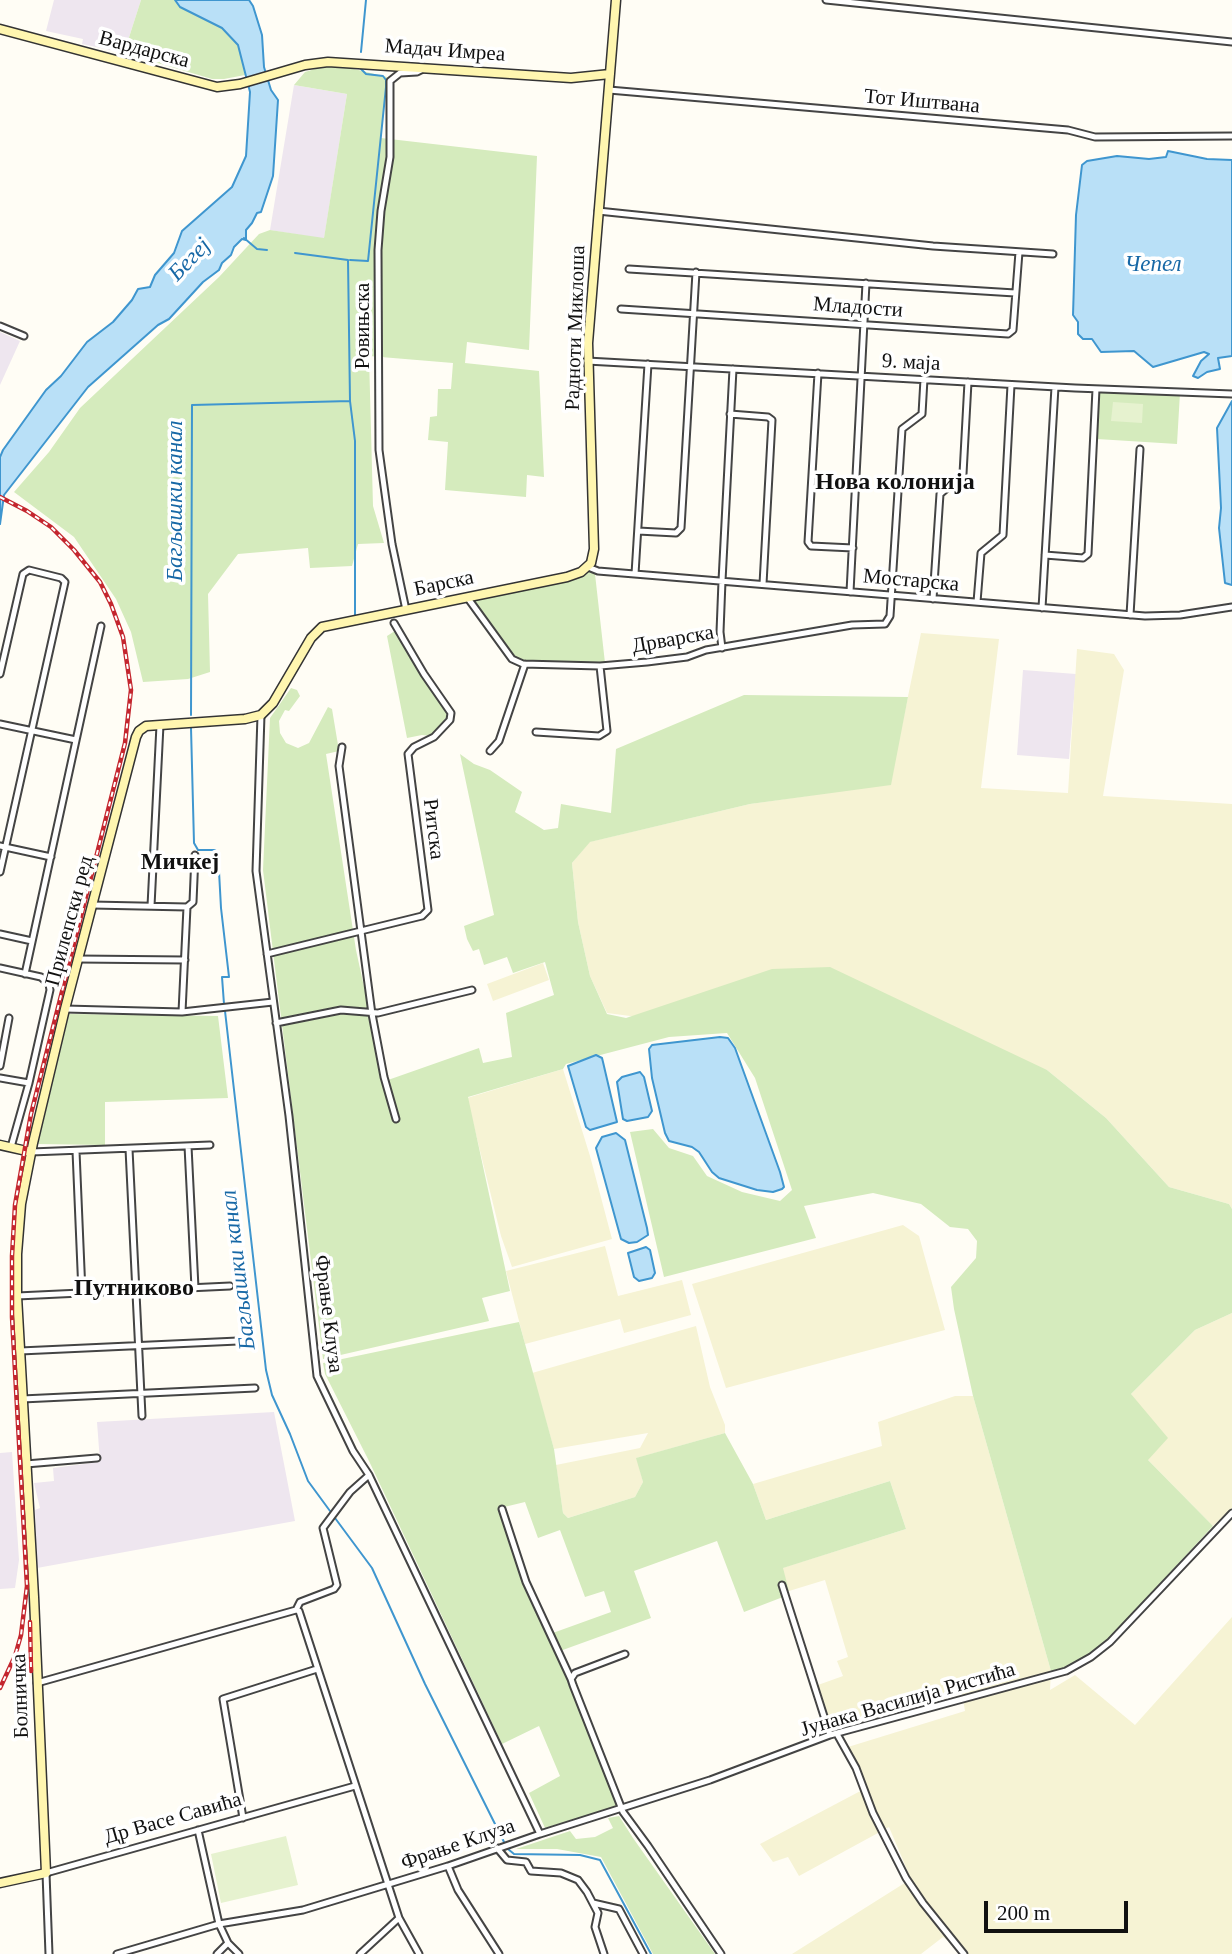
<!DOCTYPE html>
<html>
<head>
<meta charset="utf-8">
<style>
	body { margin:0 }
	#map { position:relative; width:1232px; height:1954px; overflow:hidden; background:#fffdf5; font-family:"Times New Roman",serif }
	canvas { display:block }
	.scale { position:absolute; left:984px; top:1901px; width:144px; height:32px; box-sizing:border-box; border:4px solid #111; border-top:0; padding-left:9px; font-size:21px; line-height:24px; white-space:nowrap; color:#111; -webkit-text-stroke:5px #fff; paint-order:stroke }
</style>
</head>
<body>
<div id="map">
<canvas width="1232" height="1954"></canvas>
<div class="scale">200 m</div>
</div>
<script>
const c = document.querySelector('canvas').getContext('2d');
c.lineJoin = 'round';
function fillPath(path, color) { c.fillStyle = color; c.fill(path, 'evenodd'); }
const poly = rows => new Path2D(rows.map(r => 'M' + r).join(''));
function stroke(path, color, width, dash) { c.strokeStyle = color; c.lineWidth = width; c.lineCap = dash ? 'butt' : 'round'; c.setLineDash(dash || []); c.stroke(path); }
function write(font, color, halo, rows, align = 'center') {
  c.font = font + ' "Times New Roman",serif'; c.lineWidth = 7; c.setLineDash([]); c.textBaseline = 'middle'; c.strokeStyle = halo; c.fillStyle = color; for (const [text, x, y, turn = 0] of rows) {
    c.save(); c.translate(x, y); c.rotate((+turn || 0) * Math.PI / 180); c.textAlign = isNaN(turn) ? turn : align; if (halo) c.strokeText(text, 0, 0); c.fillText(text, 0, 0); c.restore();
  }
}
fillPath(poly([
	[54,0,141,0,124,53,82,44,83,39,46,31],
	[294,85,347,94,324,239,270,230],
	[0,332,20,341,0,385],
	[1023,670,1076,674,1069,759,1017,755],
	[274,1412,295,1521,37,1568,35,1510,40,1508,34,1483,54,1481,53,1468,100,1462,97,1422],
	[12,1452,19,1560,15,1588,0,1589,0,1453]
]), '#eee6ef');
fillPath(poly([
	[921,633,999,639,981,788,1068,793,1077,649,1114,654,1124,670,1103,796,1232,804,1232,1209,1229,1204,1169,1187,1106,1118,1047,1070,607,1013,590,976,578,922,572,863,589,842,750,804,890,784],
	[543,963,549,980,493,1001,487,984],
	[563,1069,590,1156,612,1239,512,1267,501,1236,467,1098],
	[903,1225,919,1236,945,1330,726,1388,692,1284],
	[605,1246,618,1296,682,1280,691,1315,624,1333,620,1319,525,1344,506,1271],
	[1232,1313,1232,1508,1213,1526,1148,1460,1131,1394,1195,1330],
	[696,1326,710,1387,725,1425,725,1433,637,1458,643,1482,635,1497,568,1518,563,1513,556,1465,640,1448,648,1433,554,1449,532,1373],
	[955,1396,973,1396,1051,1671,1050,1690,1075,1675,1135,1725,1232,1617,1232,1954,967,1954,943,1937,921,1954,792,1954,911,1879,889,1827,799,1876,788,1857,773,1862,760,1844,868,1787,848,1747,965,1711,962,1693,832,1730,818,1685,843,1676,837,1661,848,1657,825,1580,789,1591,782,1568,906,1529,890,1481,766,1520,753,1484,882,1446,878,1422]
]), '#f6f3d4');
fillPath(poly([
	[141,0,175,0,180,7,222,28,238,45,245,75,224,79,212,79,124,53],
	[325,66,350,68,387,77,381,138,537,156,529,350,467,342,465,363,539,371,544,477,527,475,526,497,445,490,448,442,428,440,430,417,437,416,438,389,451,389,453,363,369,356,373,506,384,543,358,544,352,566,310,568,308,548,238,554,208,594,210,672,188,679,143,682,131,632,116,599,74,537,14,492,49,452,80,408,219,277,259,234,270,230,324,238,347,94,294,85,305,72],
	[1100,391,1180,393,1177,444,1097,439],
	[587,570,595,574,605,663,519,661,514,658,471,599],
	[398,629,449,714,432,736,422,735,407,738,387,636],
	[291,688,297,690,300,696,289,711,285,710,279,721,280,733,286,743,298,748,309,743,328,707,332,709,339,751,326,754,356,950,393,1121,398,1121,388,1080,479,1048,483,1063,512,1057,506,1013,554,995,545,962,513,973,507,957,484,965,479,949,473,951,467,939,464,926,494,915,460,754,474,764,490,770,522,792,515,812,544,830,558,828,561,804,611,813,616,749,744,695,908,697,891,785,750,804,590,842,572,863,578,922,590,976,607,1014,626,1018,772,969,830,967,1047,1070,1106,1118,1169,1187,1229,1204,1232,1209,1232,1313,1195,1330,1131,1394,1168,1438,1148,1460,1213,1526,1101,1647,1065,1669,1051,1671,973,1396,954,1309,951,1287,976,1258,977,1241,968,1229,950,1227,921,1204,873,1193,804,1206,816,1238,664,1277,630,1132,653,1129,669,1148,693,1156,707,1176,742,1192,780,1201,792,1190,755,1078,727,1033,669,1037,566,1064,563,1069,468,1097,510,1291,482,1298,489,1321,323,1359,263,870,270,718],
	[69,1014,218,1016,228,1098,105,1102,105,1145,38,1144],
	[519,1322,554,1449,563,1513,568,1518,635,1497,643,1482,636,1458,725,1433,753,1484,766,1520,890,1481,906,1529,783,1568,789,1591,783,1593,783,1597,744,1612,717,1541,634,1571,651,1618,560,1651,550,1634,611,1612,604,1591,585,1597,560,1530,538,1538,525,1502,500,1508,526,1587,544,1629,558,1652,617,1806,545,1828,529,1793,560,1776,539,1726,502,1744,369,1461,325,1374,323,1363],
	[619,1816,633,1838,715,1954,653,1954,601,1857,557,1849,516,1849,570,1831,576,1839,595,1837,613,1828,608,1818]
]), '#d5ebbd');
fillPath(poly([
	[1113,402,1143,404,1142,423,1111,421],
	[286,1836,298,1885,221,1903,211,1854]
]), '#e6f2cf');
const water = poly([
	[175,0,249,0,253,6,262,35,264,67,271,90,278,100,273,176,261,212,257,213,252,223,246,230,246,240,242,239,234,247,231,255,222,263,219,270,203,282,169,319,158,325,88,387,4,495,0,524,0,457,3,450,46,390,61,376,87,342,113,322,132,300,138,289,150,287,155,275,174,253,182,231,232,187,246,156,250,92,238,45,222,28,180,7,175,0],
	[1168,151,1207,159,1232,160,1232,356,1218,358,1220,369,1207,372,1198,378,1193,376,1201,361,1209,354,1204,352,1153,367,1134,351,1101,352,1092,339,1083,339,1078,334,1078,322,1073,315,1076,215,1082,165,1087,161,1117,156,1149,159,1166,157,1168,151],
	[1232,401,1232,585,1225,583,1219,528,1221,508,1217,428,1232,401],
	[720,1037,728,1038,735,1048,780,1172,784,1187,782,1189,773,1192,757,1190,719,1178,712,1172,699,1152,692,1147,669,1141,665,1133,652,1078,649,1049,652,1045,720,1037],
	[596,1055,602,1058,603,1062,617,1122,590,1130,586,1127,568,1066,596,1055],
	[640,1072,644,1077,652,1111,648,1117,627,1121,623,1119,617,1082,622,1077,640,1072],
	[616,1133,625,1140,647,1228,648,1235,637,1242,629,1243,621,1239,596,1148,602,1137,616,1133],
	[646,1247,650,1250,655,1273,652,1278,639,1281,634,1277,628,1253,646,1247]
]);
fillPath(water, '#b9e0f7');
stroke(water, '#3f96cf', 2);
stroke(poly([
	[361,52,366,0],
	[244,238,257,249,267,250],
	[295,253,348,260,350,401,355,441,355,615],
	[350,260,368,261,386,87,386,80,383,76,366,74,360,68],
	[191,715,192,405,350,401],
	[191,728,194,843,198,850,215,850,218,853,221,908,229,977,222,977,224,1004],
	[225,1011,266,1370,272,1395,290,1434,308,1481,330,1511],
	[335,1518,372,1568,425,1684,504,1842],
	[508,1849,514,1854,580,1855,600,1860,651,1954]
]), '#3f96cf', 2);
const street = poly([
	[826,0,1232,42],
	[609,90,1068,130,1095,137,1232,136],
	[598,211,933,246,1053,254],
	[629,269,1015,293],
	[621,309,1008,334,1013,330,1019,252],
	[0,326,24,336],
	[587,361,1075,388,1232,394],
	[818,373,808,542,811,546,853,548],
	[730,414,768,417,772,420,763,584],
	[638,531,676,533,681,528,696,272],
	[1045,555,1083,558,1088,554,1096,389],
	[588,567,598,571,1145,616,1180,615,1232,607],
	[635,574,648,364],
	[850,592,866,283],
	[467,597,512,659,523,664,600,666,647,662,687,657,706,650,852,625,885,624,890,616,902,429,922,414,924,379],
	[933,599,940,494,963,474,968,382],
	[977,602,981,553,1003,535,1011,385],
	[1042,608,1055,387],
	[406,610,392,544,379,450,378,250,381,211,390,157,390,81,400,73,417,72,423,69],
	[1130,615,1140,449],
	[722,648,720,632,722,581,733,369],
	[0,674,23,574,29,570,61,578,65,582,0,872],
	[0,724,76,740],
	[536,732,599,736,607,731,600,666],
	[342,747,339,766,372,1014,384,1077,396,1119],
	[490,751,499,741,525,664],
	[0,846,51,857],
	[92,905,187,907],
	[151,906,160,725],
	[0,934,32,941],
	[267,954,422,916,428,910,408,754,414,747,434,737,450,720,451,713,424,674,394,623],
	[77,959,185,960],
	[0,968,41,977,49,984,50,990,29,1083,11,1147],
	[25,974,101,626],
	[65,1009,182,1012,273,1002],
	[182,1012,187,907,193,902,195,855],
	[276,1023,341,1010,378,1013,472,990],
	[0,1066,9,1018],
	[0,1078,29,1083],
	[188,1146,195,1288],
	[129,1149,142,1416],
	[76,1151,82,1293],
	[31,1152,210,1145],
	[17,1296,230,1286],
	[20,1351,238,1341],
	[22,1399,255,1388],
	[26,1464,97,1458],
	[369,1475,350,1492,323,1528,337,1585,334,1589,300,1602,296,1610,299,1611,399,1918,419,1954],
	[502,1509,526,1582,571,1679],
	[782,1585,830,1735],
	[625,1654,575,1673,571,1679,573,1685,623,1812,648,1846,721,1954],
	[37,1683,296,1610],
	[837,1734,856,1768,873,1813,906,1878,923,1903,964,1954],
	[243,1818,223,1699,317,1669],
	[198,1830,219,1924,228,1943,239,1954],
	[540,1834,710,1780,830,1735,1066,1671,1091,1657,1110,1642,1232,1513],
	[497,1848,507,1860,526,1862,531,1871,561,1873,578,1880,587,1892,598,1913,595,1927,604,1954],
	[448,1866,458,1890,499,1954],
	[593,1903,619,1909,643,1954],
	[49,1954,46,1873,355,1786],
	[117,1954,219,1924,303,1910,448,1866,540,1834,369,1475,353,1451,317,1376,289,1116,256,871,261,715],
	[217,1954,228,1943],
	[360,1954,399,1918]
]);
const secondary = poly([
	[0,29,217,87,240,84,305,65,328,62,571,78,610,74],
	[0,1145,31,1152],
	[0,1883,46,1873,34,1597,17,1296,17,1254,21,1204,33,1143,65,1009,136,737,139,731,146,726,245,719,261,715,273,703,311,638,322,627,567,577,581,572,591,563,594,549,588,343,616,0]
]);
stroke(street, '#444', 9);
stroke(secondary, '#333', 11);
stroke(street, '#fff', 5);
stroke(secondary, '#fff6b0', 8);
const rail = poly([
	[0,497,27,511,51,527,74,550,100,582,111,604,123,637,131,690,125,743,31,1114,15,1205,12,1256,12,1317,27,1586,21,1635,15,1656,0,1688],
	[30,1622,31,1671]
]);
stroke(rail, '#c4262e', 4.5);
stroke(rail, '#fff', 2, [5]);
write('21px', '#111', '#fff', [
	["Вардарска",144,50,15],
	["Мадач Имреа",445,51,4],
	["Тот Иштвана",922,102,5],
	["Младости",858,308,4],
	["Ровињска",363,326,-90],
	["Радноти Миклоша",576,328,-88],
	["9. маја",911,363,3],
	["Мостарска",911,581,5],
	["Барска",444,584,-12],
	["Дрварска",673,640,-10],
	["Ритска",433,829,83],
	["Прилепски ред",70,921,-75],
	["Фрање Клуза",328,1314,83],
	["Болничка",21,1696,-92],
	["Јунака Василија Ристића",908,1700,-16],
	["Др Васе Савића",173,1819,-16],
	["Фрање Клуза",458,1845,-19]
]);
write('italic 23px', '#1768a6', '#fff', [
	["Бегеј",190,260,-46],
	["Чепел",1153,265],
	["Багљашки канал",176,501,-90],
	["Багљашки канал",239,1270,-97]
]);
write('bold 23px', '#111', '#fff', [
	["Мичкеј",180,863]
]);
write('bold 24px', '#111', '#fff', [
	["Нова колонија",895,483],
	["Путниково",134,1289]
]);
</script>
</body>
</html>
